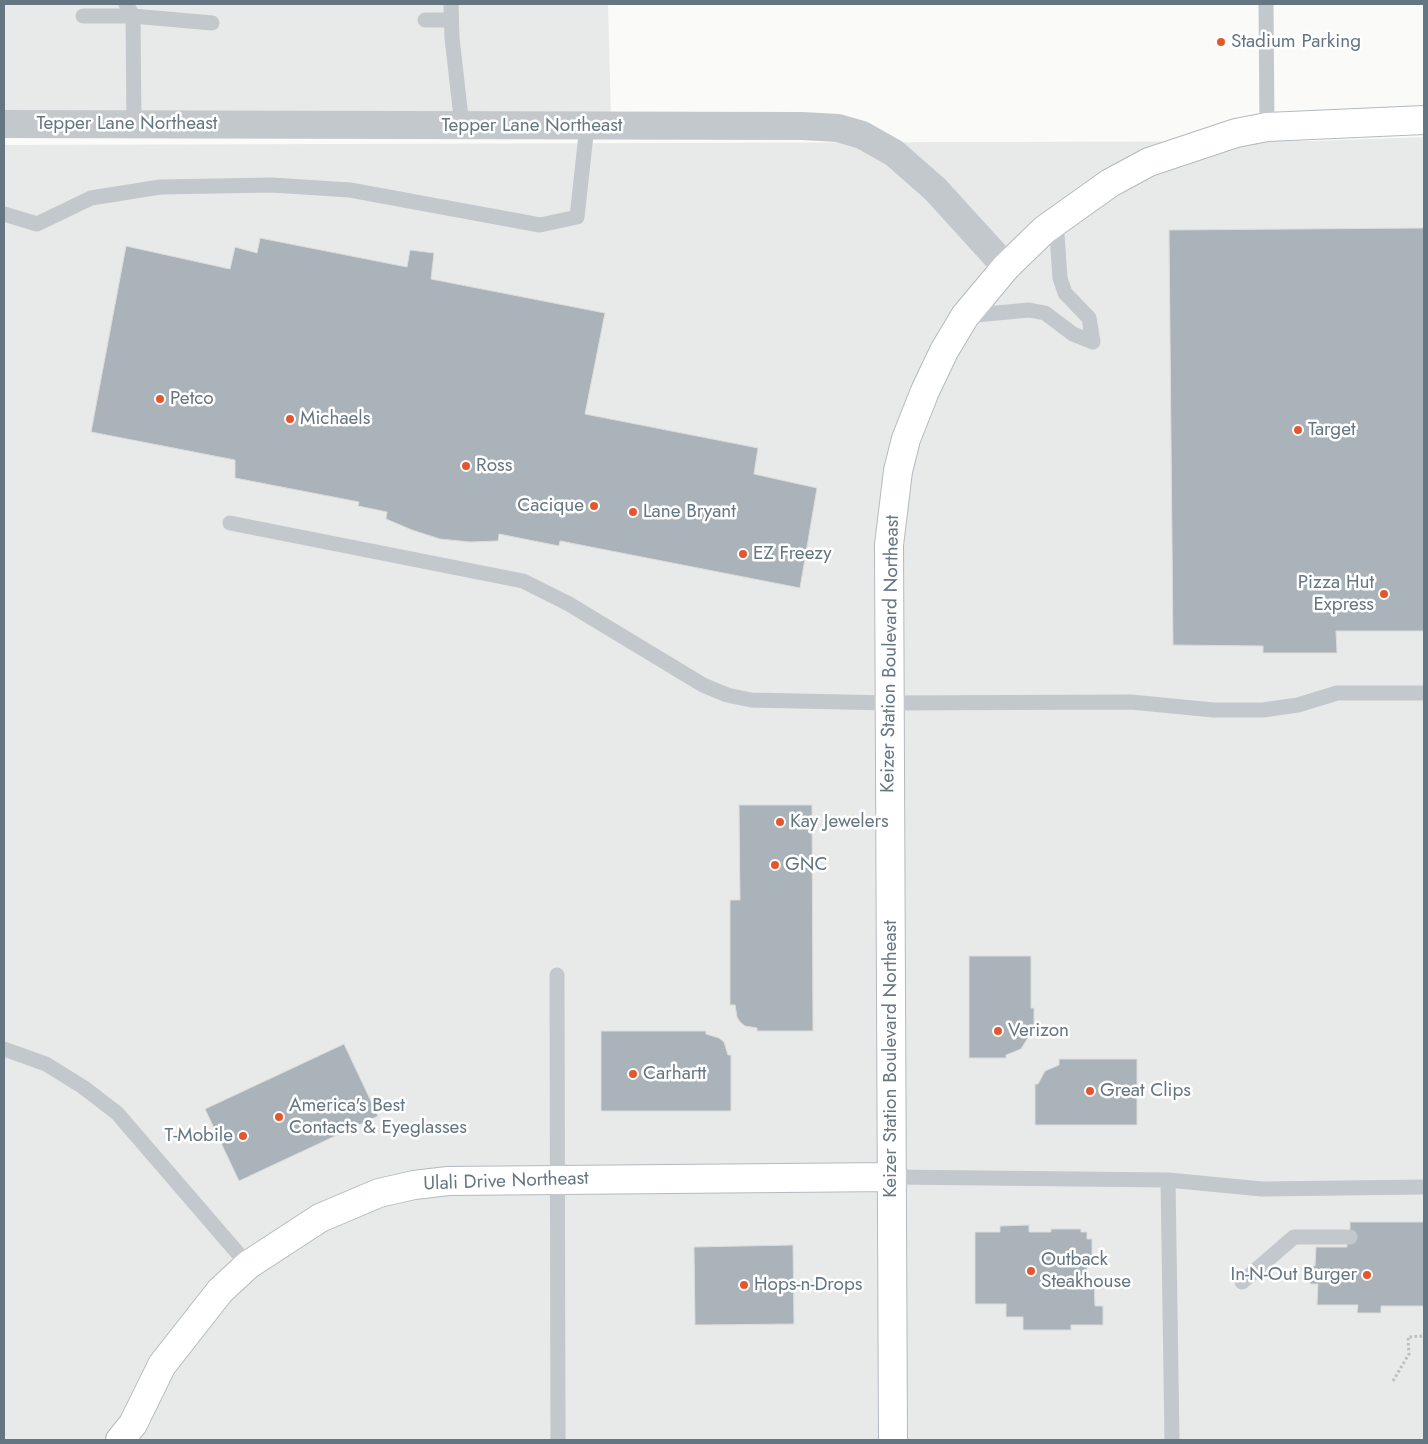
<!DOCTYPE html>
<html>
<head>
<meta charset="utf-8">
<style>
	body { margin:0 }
	#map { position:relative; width:1428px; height:1444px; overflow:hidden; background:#fafaf8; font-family:Jost,sans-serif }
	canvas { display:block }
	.frame { position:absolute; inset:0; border:5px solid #657683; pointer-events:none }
</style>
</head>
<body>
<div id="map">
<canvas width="1428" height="1444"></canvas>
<div class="frame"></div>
</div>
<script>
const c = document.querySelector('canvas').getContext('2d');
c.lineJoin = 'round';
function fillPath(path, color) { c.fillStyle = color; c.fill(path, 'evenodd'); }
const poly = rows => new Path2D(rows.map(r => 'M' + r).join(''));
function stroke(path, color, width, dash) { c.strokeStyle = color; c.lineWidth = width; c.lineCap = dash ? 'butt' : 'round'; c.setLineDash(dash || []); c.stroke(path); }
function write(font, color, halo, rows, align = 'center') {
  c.font = font + ' Jost,sans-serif'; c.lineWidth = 5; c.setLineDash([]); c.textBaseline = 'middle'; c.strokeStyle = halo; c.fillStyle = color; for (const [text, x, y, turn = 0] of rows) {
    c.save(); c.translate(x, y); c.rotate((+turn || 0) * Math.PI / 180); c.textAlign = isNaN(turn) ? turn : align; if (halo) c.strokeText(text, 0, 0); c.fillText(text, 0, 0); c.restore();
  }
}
fillPath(poly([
	[4,4,608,4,611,118,4,113],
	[1424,137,1424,1440,4,1440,4,145,1314,141]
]), '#e8e9e9');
const building = poly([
	[1424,228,1424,631,1336,631,1337,653,1263,653,1263,646,1173,645,1169,230,1424,228],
	[260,238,407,267,410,250,434,253,431,279,605,313,585,414,758,448,754,474,817,488,800,588,560,541,559,546,499,534,498,541,470,542,440,539,412,530,386,519,387,512,358,506,359,502,235,478,235,460,91,432,126,246,230,269,235,247,257,253,260,238],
	[739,805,812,805,813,1031,757,1031,757,1028,745,1026,740,1022,737,1017,735,1005,730,1005,730,900,740,900,739,805],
	[969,956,1031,956,1031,1008,1034,1008,1034,1036,1029,1036,1021,1049,1006,1055,1006,1058,969,1058,969,956],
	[601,1031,706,1031,706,1034,719,1038,724,1042,728,1055,731,1055,731,1111,601,1111,601,1031],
	[344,1044,378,1116,239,1181,205,1109,344,1044],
	[1059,1059,1137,1059,1137,1125,1035,1125,1035,1084,1038,1084,1045,1071,1059,1065,1059,1059],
	[1350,1222,1424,1222,1424,1306,1381,1306,1381,1313,1357,1313,1358,1305,1317,1305,1318,1284,1310,1284,1310,1266,1315,1266,1316,1247,1347,1247,1347,1239,1350,1239,1350,1222],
	[1029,1225,1029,1232,1051,1232,1051,1229,1081,1229,1081,1232,1087,1232,1087,1239,1092,1239,1092,1263,1087,1263,1087,1278,1094,1278,1095,1306,1103,1306,1103,1325,1071,1325,1071,1330,1023,1330,1023,1317,1006,1317,1006,1304,975,1304,975,1232,1000,1232,1000,1226,1029,1225],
	[793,1245,794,1324,695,1325,694,1247,793,1245]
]);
fillPath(building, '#aab3b9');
stroke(building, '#dcdcda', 1);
const secondary = poly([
	[120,1440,133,1424,162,1365,220,1291,248,1265,320,1218,379,1193,414,1185,448,1181,892,1177],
	[893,1440,889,545,898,471,906,439,925,391,944,351,965,316,1006,267,1044,230,1110,183,1149,162,1236,133,1267,127,1424,120]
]);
stroke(secondary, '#b3babf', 30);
stroke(poly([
	[1393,1381,1409,1354,1408,1337,1424,1336]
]), '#bbbfc2', 3, [2.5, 2.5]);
stroke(poly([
	[126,4,133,16,134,124],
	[451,4,452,38,462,126],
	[1266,4,1267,127],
	[83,16,133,16,212,23],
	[425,20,451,20],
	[4,214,37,224,91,198,160,187,272,185,350,190,540,225,577,217,587,126],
	[965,316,1029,310,1045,313,1073,334,1093,342,1089,318,1065,293,1060,278,1056,220],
	[230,523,523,581,569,604,703,685,727,695,751,700,889,703,1131,702,1213,710,1263,710,1298,705,1337,693,1424,693],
	[557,975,558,1440],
	[4,1049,46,1064,83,1087,117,1113,248,1265],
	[892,1177,1168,1180,1262,1189,1424,1187],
	[1168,1180,1172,1440],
	[1242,1282,1294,1237,1350,1237]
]), '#c3c8cc', 15);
stroke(poly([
	[4,124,802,126,838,128,862,135,894,153,935,189,1006,267]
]), '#c3c8cc', 28);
stroke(secondary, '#fff', 28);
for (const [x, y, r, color] of [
	[1221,42,5,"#e4572e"],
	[160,399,5,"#e4572e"],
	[290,419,5,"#e4572e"],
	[1298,430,5,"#e4572e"],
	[466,466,5,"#e4572e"],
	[594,506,5,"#e4572e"],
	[633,512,5,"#e4572e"],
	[743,554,5,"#e4572e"],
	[1384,594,5,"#e4572e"],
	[780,822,5,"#e4572e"],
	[775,865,5,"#e4572e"],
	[998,1031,5,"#e4572e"],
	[633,1074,5,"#e4572e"],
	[1090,1091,5,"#e4572e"],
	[279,1117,5,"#e4572e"],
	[243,1136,5,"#e4572e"],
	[1031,1271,5,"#e4572e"],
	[1367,1275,5,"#e4572e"],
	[744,1285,5,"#e4572e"]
]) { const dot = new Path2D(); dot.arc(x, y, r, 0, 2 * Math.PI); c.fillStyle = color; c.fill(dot); stroke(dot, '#fff', 2); }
write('19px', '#657683', '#fff', [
	["Stadium Parking",1231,42],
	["Petco",170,399],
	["Michaels",300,419],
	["Target",1308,430],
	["Ross",476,466],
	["Cacique",584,506,"right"],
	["Lane Bryant",643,512],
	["EZ Freezy",753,554],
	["Pizza Hut",1374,583,"right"],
	["Express",1374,605,"right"],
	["Kay Jewelers",790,822],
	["GNC",785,865],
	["Verizon",1008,1031],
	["Carhartt",643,1074],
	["Great Clips",1100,1091],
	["America's Best",289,1106],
	["Contacts & Eyeglasses",289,1128],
	["T-Mobile",233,1136,"right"],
	["Outback",1041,1260],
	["Steakhouse",1041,1282],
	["In-N-Out Burger",1357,1275,"right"],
	["Hops-n-Drops",754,1285]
], 'left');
write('19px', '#657683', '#fff', [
	["Tepper Lane Northeast",127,124],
	["Tepper Lane Northeast",532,126],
	["Keizer Station Boulevard Northeast",891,654,-89],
	["Keizer Station Boulevard Northeast",891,1059,-90],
	["Ulali Drive Northeast",506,1182,-2]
]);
</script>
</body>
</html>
